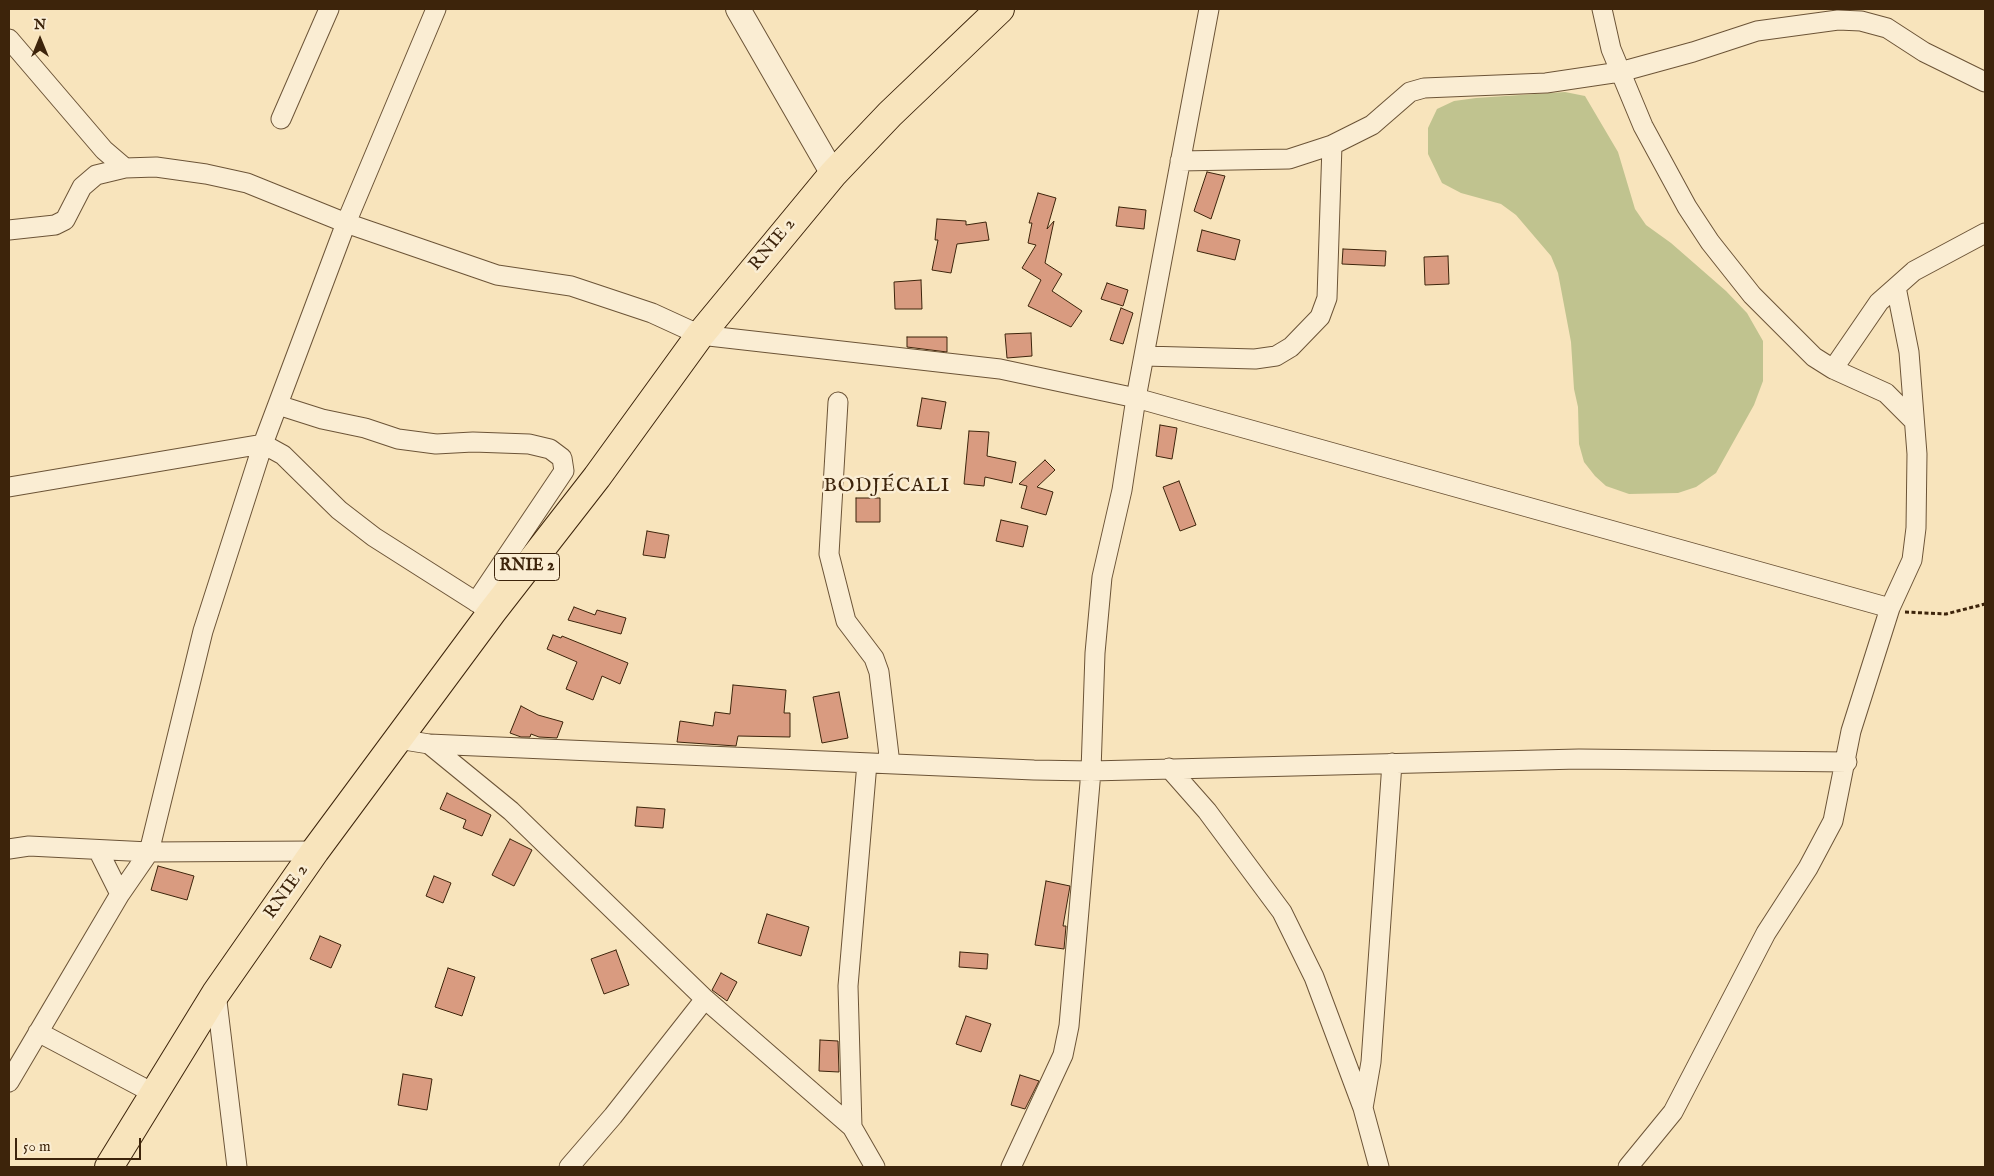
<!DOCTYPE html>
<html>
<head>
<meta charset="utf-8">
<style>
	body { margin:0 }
	#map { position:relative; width:1994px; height:1176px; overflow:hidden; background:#f8e4bc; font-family:"IM FELL English",serif }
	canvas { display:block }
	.frame { position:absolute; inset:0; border:10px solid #3d240b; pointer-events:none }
	.north { position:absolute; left:15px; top:15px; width:50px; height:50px; -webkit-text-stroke:4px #faedd3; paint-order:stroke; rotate:0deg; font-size:14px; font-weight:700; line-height:20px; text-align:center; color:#3d240b }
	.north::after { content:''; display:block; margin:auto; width:18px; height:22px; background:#3d240b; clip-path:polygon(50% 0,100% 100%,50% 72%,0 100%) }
	.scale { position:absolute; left:15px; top:1138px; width:126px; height:22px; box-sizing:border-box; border:2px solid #3d240b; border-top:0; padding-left:6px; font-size:15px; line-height:18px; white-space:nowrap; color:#3d240b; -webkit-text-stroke:4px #faedd3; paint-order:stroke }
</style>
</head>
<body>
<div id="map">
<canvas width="1994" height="1176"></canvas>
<div class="frame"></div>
<div class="north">N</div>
<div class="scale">50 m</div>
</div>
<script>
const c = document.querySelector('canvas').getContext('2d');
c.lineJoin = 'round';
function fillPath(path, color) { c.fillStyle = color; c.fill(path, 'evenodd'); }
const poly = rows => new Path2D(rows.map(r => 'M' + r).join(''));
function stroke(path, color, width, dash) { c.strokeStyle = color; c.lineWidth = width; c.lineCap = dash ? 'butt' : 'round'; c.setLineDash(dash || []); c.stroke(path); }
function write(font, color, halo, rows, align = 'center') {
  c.font = font + ' "IM FELL English",serif'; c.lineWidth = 5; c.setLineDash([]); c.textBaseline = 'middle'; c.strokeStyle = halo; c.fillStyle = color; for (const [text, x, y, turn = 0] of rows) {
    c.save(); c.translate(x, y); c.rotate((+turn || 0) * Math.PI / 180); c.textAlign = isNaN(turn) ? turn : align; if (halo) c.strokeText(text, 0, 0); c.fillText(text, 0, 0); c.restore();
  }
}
fillPath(poly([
	[1565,92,1585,96,1618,152,1635,209,1646,225,1671,243,1726,291,1747,313,1763,341,1763,381,1754,405,1716,473,1696,487,1678,493,1629,494,1606,486,1595,476,1584,462,1579,444,1578,407,1574,389,1571,342,1558,273,1551,256,1516,215,1501,204,1461,193,1442,183,1428,154,1428,128,1437,109,1454,101,1476,98]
]), '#c0c38f');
const building = poly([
	[1207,172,1225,176,1211,219,1194,211,1207,172],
	[1038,193,1056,198,1047,229,1054,221,1045,263,1062,274,1052,291,1082,311,1071,327,1028,306,1041,280,1022,268,1036,245,1028,243,1032,223,1029,223,1038,193],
	[1119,207,1146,210,1144,229,1116,226,1119,207],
	[937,219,966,221,966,225,986,222,989,240,957,244,951,273,932,270,938,240,935,240,937,219],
	[1202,230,1240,240,1235,260,1197,251,1202,230],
	[1343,249,1386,251,1385,266,1342,264,1343,249],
	[1448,256,1449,284,1425,285,1424,257,1448,256],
	[921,280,922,309,895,309,894,282,921,280],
	[1107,283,1128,290,1123,306,1101,299,1107,283],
	[1121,308,1133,313,1123,344,1110,340,1121,308],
	[1031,333,1032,356,1007,358,1005,334,1031,333],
	[907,337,947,337,947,352,907,347,907,337],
	[922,398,946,402,941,429,917,426,922,398],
	[1160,425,1177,428,1172,459,1156,456,1160,425],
	[969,431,989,432,987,456,1016,462,1012,483,985,477,984,486,964,484,969,431],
	[1045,460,1055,470,1037,487,1053,492,1046,515,1021,508,1027,486,1019,484,1045,460],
	[1179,481,1196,525,1180,531,1163,487,1179,481],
	[856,498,880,498,880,522,856,522,856,498],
	[1001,520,1028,526,1023,547,996,541,1001,520],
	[647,531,669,535,665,558,643,555,647,531],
	[574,607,595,615,597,610,626,618,621,634,568,620,574,607],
	[553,635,561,638,562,636,628,663,620,684,602,676,593,700,566,689,577,662,547,649,553,635],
	[733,685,786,690,784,713,790,713,790,737,738,736,736,746,677,742,680,721,713,726,715,712,730,714,733,685],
	[839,692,848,738,822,743,813,697,839,692],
	[521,706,538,715,563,722,557,738,539,737,531,734,530,737,521,737,510,733,521,706],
	[447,793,491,815,482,836,463,828,466,820,440,809,447,793],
	[637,807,665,809,663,828,635,826,637,807],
	[510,839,532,850,514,886,492,875,510,839],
	[158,866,194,876,187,900,151,890,158,866],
	[434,876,451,883,443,903,426,896,434,876],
	[1046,881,1070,886,1063,926,1066,926,1064,949,1035,945,1046,881],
	[767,914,809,927,801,956,758,943,767,914],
	[320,936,341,945,331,968,310,959,320,936],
	[616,950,629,985,604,994,591,959,616,950],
	[960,952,988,954,987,969,959,967,960,952],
	[448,968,475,977,462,1016,435,1007,448,968],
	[721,973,737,982,727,1001,712,990,721,973],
	[966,1016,991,1024,981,1052,956,1044,966,1016],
	[820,1040,838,1041,839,1072,819,1071,820,1040],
	[403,1074,432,1079,427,1110,398,1105,403,1074],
	[1020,1075,1039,1081,1025,1109,1011,1105,1020,1075]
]);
fillPath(building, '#d99b80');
stroke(building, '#3d240b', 1);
const minor = poly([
	[1602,9,1611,49,1643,126,1687,207,1710,242,1752,295,1814,357,1833,369,1886,393,1913,420],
	[9,39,104,150,125,168],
	[281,119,329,9],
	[1180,161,1289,159,1332,145,1372,125,1410,92,1424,88,1546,83,1620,72,1693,52,1757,31,1838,20,1861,21,1887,28,1924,52,1985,82],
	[9,230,55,225,65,220,82,187,96,175,125,168,156,167,206,174,247,183,346,223,497,275,571,286,652,313,700,335,1000,369,1136,398,1890,608],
	[1144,356,1255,359,1276,356,1291,347,1320,317,1327,298,1332,145],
	[1833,369,1879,302,1896,287,1914,271,1985,233],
	[838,402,829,554,846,621,874,658,879,672,890,764],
	[278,405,322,419,365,428,398,439,436,444,473,442,529,444,550,449,562,458,564,471,476,602],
	[9,487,263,444,283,455,339,510,374,537,492,612],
	[398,739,429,744,1034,770,1091,771,1579,759,1847,762],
	[429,744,511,811,705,999,852,1127,875,1167],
	[1169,768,1207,811,1282,912,1314,977,1363,1108,1379,1167],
	[9,849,29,846,149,852,315,851],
	[98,850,120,894],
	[216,993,237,1167],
	[38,1032,153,1093],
	[9,1082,120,894,149,852,203,631,263,444,346,223,436,9],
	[1363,1108,1371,1062,1392,763],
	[852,1127,848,986,867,763],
	[569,1167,613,1116,705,999],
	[1011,1167,1063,1055,1069,1026,1091,771,1095,653,1102,577,1122,490,1136,398,1209,9],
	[1628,1167,1673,1112,1766,933,1808,868,1833,821,1851,731,1890,608,1912,560,1916,528,1917,454,1909,352,1896,287]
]);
const tertiary = poly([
	[738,9,833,174]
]);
const primary = poly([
	[109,1167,216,993,315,851,492,612,597,477,700,335,833,174,890,114,1000,9]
]);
stroke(minor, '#6c5437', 21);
stroke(tertiary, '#6c5437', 26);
stroke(primary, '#3d240b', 30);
stroke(poly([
	[1905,612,1946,614,1985,604]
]), '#3d240b', 3, [4, 2.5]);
stroke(minor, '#faedd3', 19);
stroke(tertiary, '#faedd3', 24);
stroke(primary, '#f8e4bc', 28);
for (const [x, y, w] of [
	[527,567,65]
]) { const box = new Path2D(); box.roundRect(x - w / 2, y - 13.5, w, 27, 4); c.fillStyle = '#faedd3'; c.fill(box); stroke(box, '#3d240b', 1); }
write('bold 16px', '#3d240b', null, [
	["RNIE 2",527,567]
]);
write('18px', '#3d240b', '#faedd3', [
	["RNIE 2",773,245,-51],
	["RNIE 2",287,892,-55]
]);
c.letterSpacing = '1px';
write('20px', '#3d240b', '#faedd3', [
	["BODJÉCALI",887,487]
]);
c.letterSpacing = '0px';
</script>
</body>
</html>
